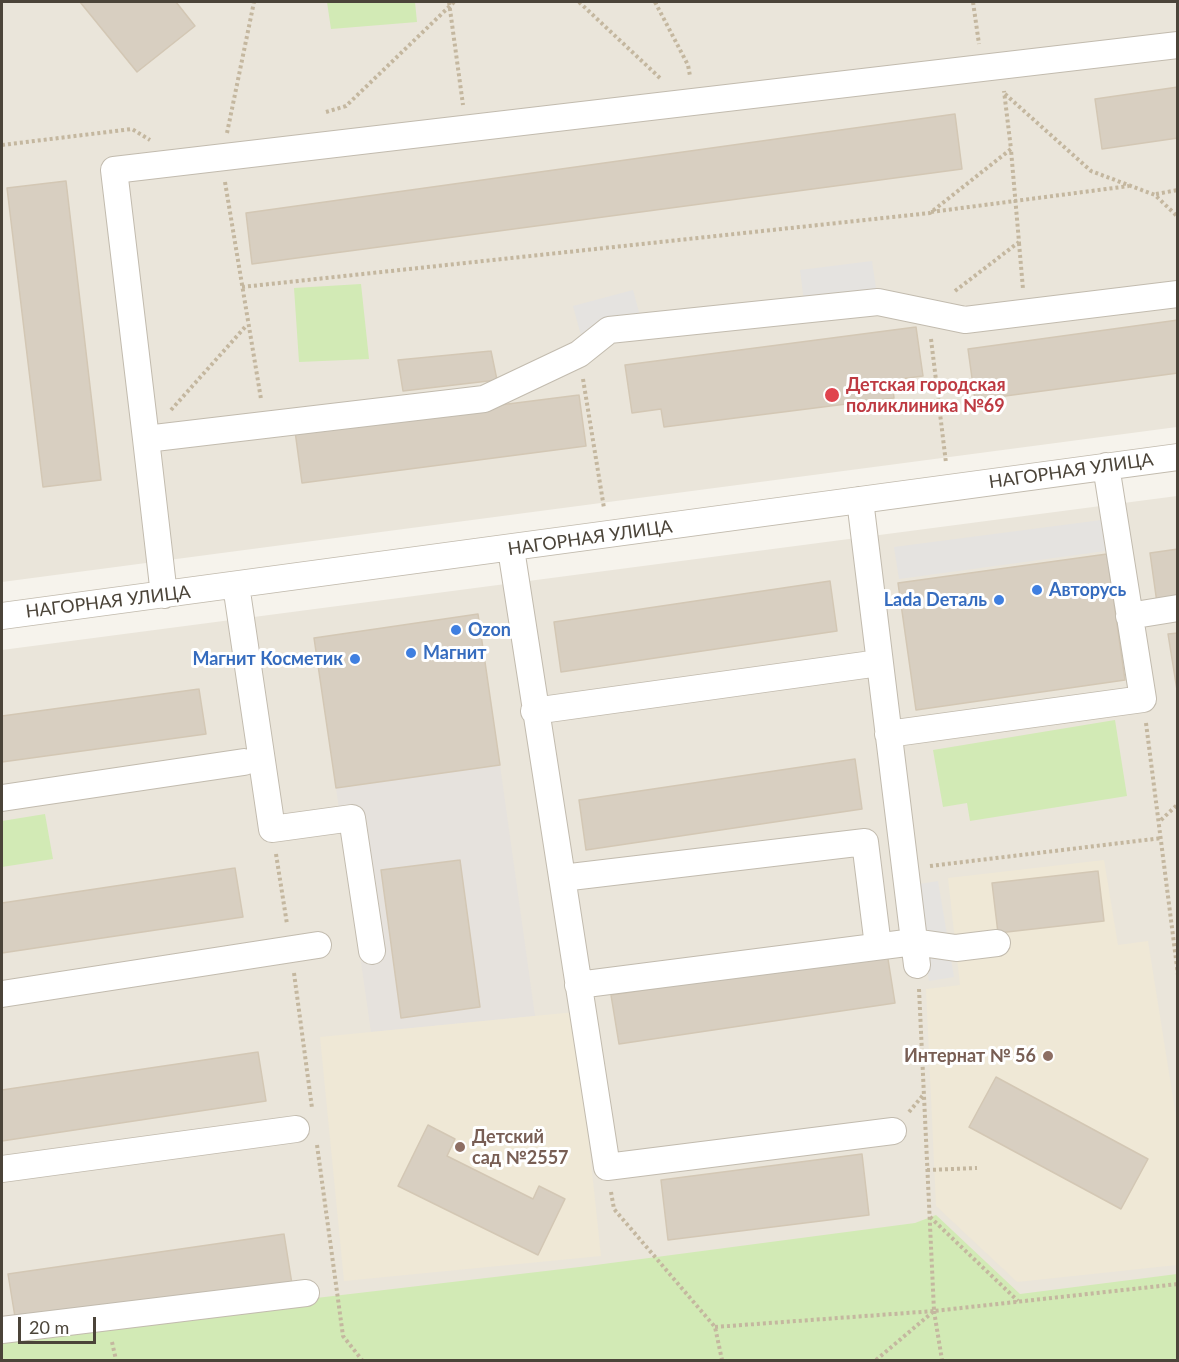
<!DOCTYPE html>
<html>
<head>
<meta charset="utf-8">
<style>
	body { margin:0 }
	#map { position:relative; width:1179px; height:1362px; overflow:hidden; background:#f6f3ec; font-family:Lato,sans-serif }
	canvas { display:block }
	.frame { position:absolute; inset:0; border:3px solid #4b4439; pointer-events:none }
	.scale { position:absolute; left:18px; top:1317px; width:78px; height:27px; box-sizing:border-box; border:3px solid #4b4439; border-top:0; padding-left:8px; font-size:18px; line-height:21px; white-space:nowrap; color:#4b4439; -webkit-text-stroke:4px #fff; paint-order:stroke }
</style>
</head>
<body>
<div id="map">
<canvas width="1179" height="1362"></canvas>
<div class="frame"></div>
<div class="scale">20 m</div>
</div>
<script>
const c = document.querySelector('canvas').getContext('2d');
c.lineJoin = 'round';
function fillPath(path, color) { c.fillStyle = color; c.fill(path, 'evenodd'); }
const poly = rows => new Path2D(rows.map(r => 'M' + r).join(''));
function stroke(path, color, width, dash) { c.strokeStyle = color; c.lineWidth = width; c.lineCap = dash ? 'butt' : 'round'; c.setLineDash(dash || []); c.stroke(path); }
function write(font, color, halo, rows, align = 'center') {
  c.font = font + ' Lato,sans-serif'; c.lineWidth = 6; c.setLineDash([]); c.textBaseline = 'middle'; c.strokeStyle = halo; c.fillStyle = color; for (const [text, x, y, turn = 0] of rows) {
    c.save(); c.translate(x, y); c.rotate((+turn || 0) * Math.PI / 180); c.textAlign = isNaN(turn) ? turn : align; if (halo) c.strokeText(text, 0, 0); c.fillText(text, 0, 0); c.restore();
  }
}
fillPath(poly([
	[2,2,1177,2,1177,427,2,582],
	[1177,496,1177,1360,2,1332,2,650]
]), '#eae5da');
fillPath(poly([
	[500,765,535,1016,371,1032,336,788]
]), '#e6e2dd');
fillPath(poly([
	[1104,860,1118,945,1148,941,1177,1123,1177,1265,1017,1282,936,1206,926,989,960,985,948,878],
	[575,1012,601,1256,344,1281,320,1037]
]), '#efe8d6');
fillPath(poly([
	[327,2,415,2,417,22,331,29],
	[361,284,369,359,299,362,294,288],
	[1115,720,1127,796,970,821,967,803,943,807,933,750],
	[45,814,53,859,2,867,2,821],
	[936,1215,1020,1294,1177,1274,1177,1360,2,1360,2,1335,588,1266,915,1223]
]), '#d2eab5');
fillPath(poly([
	[872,261,878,302,805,310,800,270],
	[633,290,643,327,585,350,573,306],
	[1109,519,1113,550,899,579,894,547],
	[938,881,954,977,929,981,913,885]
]), '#e5e3e0');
const building = poly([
	[80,2,176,2,195,26,137,72,80,2],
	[1178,87,1178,138,1102,149,1095,99,1178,87],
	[955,114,962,169,252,264,246,213,955,114],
	[66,181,101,480,43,487,7,188,66,181],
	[1178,320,1178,373,975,400,968,349,1178,320],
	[916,327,923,376,892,380,894,398,664,427,661,409,632,413,625,365,916,327],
	[491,351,497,380,403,391,398,360,491,351],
	[579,395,586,446,302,483,295,431,579,395],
	[1178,549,1178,600,1157,603,1150,553,1178,549],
	[1107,554,1125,680,916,710,898,583,1107,554],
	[830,581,837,631,561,672,554,622,830,581],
	[478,614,500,765,336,788,314,638,478,614],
	[1178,633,1178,690,1177,690,1168,634,1178,633],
	[199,689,206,734,2,762,2,716,199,689],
	[855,759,862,809,586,850,579,800,855,759],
	[460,860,480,1007,401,1018,381,870,460,860],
	[235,868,243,917,2,953,2,903,235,868],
	[1098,871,1104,921,998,933,992,883,1098,871],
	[887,953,895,1003,619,1044,611,995,887,953],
	[258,1052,266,1101,2,1141,2,1090,258,1052],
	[996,1077,1148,1159,1121,1209,969,1127,996,1077],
	[428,1125,455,1139,447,1156,533,1199,539,1186,565,1199,538,1255,398,1186,428,1125],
	[862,1154,869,1215,668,1240,661,1180,862,1154],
	[284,1234,292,1284,16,1323,8,1274,284,1234]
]);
fillPath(building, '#d8cfc1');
stroke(building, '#d3c7b4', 1.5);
const minor = poly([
	[146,439,114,170,1178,45],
	[860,500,917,965],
	[511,549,607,1167,893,1131],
	[236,585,272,829,352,818,372,951],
	[164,595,146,439,484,399,579,354,609,330,878,302,965,320,1178,294],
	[2,616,1178,457],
	[1129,616,1178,608],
	[534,711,879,663],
	[888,734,1143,699,1106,466],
	[2,798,244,762],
	[562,878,865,842,878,946],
	[578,985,914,942,956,948,997,943],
	[2,994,318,945],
	[2,1169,296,1129],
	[2,1330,306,1293]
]);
stroke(minor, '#c2bbae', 28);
stroke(poly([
	[449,2,463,105],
	[579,2,661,79],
	[655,2,688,65,690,76],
	[973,2,979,44],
	[1005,94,1091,171,1155,195,1178,217],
	[326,112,346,106,454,2],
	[227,133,254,2],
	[2,145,132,129,150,140],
	[225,182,261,399],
	[1156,194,1178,190],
	[931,212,1129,186],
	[1019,243,1023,289],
	[242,287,930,213,1011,149,1004,91],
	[955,291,1019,242,1011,150],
	[931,339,946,463],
	[583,379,604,508],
	[171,410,246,326],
	[1146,723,1178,975],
	[1161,820,1178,804],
	[276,854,287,924],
	[930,866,1162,838],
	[294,973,312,1108],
	[919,989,934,1311,1178,1284],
	[909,1112,924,1094],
	[317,1145,343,1336,362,1360],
	[927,1170,977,1168],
	[611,1192,614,1209,715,1327,722,1360],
	[930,1217,1018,1301],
	[934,1311,942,1360],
	[715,1327,934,1311],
	[112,1342,116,1360],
	[876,1360,934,1311]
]), '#c4b79f', 4, [3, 3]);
stroke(minor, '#fff', 26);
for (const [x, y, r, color] of [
	[832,395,8,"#e0444e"],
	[1037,590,6,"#3f7fe0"],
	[999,600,6,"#3f7fe0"],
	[456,630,6,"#3f7fe0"],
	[411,653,6,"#3f7fe0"],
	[355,659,6,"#3f7fe0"],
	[1048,1056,6,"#8d6e63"],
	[460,1147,6,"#8d6e63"]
]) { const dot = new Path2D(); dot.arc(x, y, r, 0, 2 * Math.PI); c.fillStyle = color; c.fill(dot); stroke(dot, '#fff', 2); }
write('bold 18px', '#be3a42', '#fff', [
	["Детская городская",846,385],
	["поликлиника №69",846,406]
], 'left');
write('18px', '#4b4439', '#fff', [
	["НАГОРНАЯ УЛИЦА",1071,471,-8],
	["НАГОРНАЯ УЛИЦА",590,538,-8],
	["НАГОРНАЯ УЛИЦА",108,602,-7]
]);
write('bold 18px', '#366cbe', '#fff', [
	["Авторусь",1049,590],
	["Lada Dеталь",987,600,"right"],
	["Ozon",468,630],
	["Магнит",423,653],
	["Магнит Косметик",343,659,"right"]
], 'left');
write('bold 18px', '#785e54', '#fff', [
	["Интернат № 56",1036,1056],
	["Детский",472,1137,"left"],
	["сад №2557",472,1158,"left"]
], 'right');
</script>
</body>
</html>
